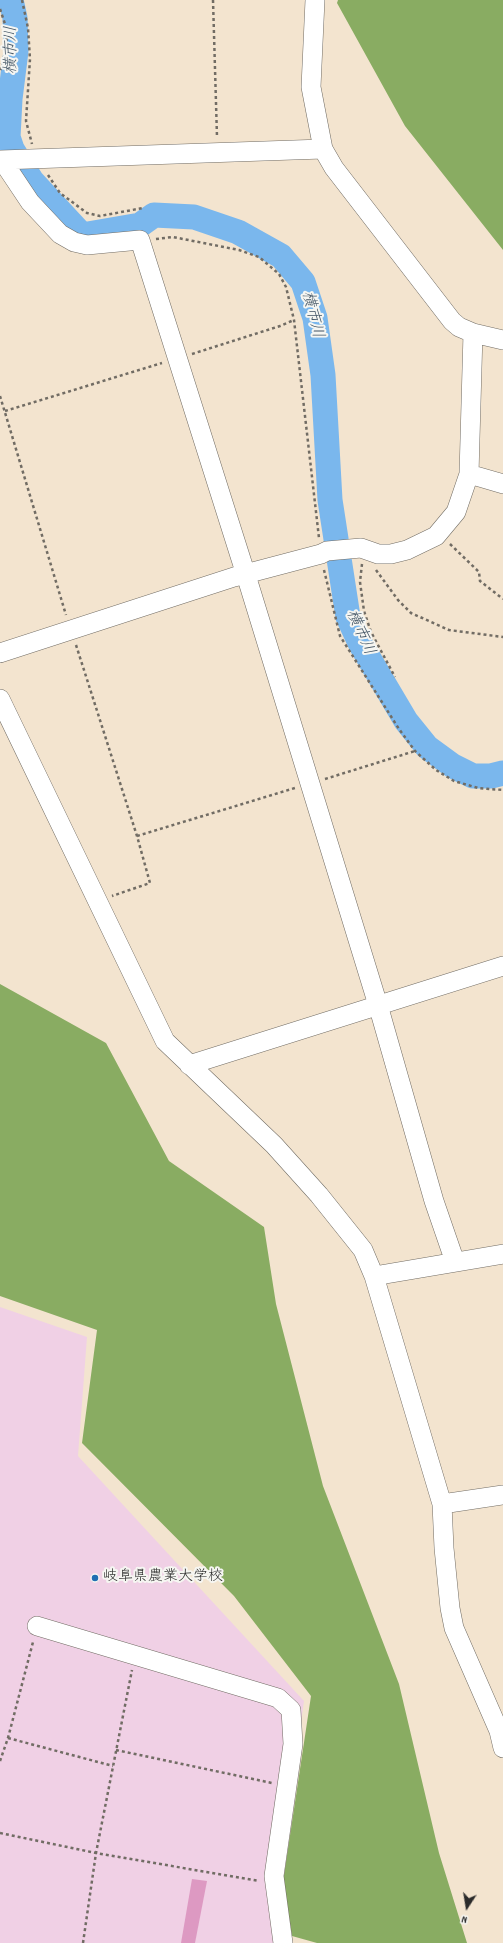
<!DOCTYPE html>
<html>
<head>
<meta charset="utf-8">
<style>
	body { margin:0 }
	#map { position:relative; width:503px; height:1943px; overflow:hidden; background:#f3e4cf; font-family:Dekko,sans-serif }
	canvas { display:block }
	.north { position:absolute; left:447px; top:1887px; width:40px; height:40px; -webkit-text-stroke:3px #f6f6f2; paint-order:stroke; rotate:192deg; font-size:11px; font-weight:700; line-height:16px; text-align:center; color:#2b2b2b }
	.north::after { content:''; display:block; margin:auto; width:14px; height:18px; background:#2b2b2b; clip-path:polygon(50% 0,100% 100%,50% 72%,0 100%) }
</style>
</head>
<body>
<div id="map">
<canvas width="503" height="1943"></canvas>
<div class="north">N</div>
</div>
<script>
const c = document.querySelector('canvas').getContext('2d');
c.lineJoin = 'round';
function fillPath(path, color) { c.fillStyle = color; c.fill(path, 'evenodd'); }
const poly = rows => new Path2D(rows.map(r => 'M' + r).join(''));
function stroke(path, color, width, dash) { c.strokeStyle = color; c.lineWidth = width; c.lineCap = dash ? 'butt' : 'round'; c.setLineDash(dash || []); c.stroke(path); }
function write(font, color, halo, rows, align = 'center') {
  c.font = font + ' Dekko,"Klee One",sans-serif'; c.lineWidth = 4; c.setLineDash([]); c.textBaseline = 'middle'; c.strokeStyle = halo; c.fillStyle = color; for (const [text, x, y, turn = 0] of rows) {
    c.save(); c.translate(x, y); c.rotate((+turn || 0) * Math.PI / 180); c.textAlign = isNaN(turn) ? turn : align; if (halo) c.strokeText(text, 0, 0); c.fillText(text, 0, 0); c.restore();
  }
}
fillPath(poly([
	[0,1307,87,1337,78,1456,304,1701,280,1871,288,1943,0,1943]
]), '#f0d0e5');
fillPath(poly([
	[338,0,503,0,503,250,405,126,337,3],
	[0,984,106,1043,169,1161,264,1227,276,1304,323,1486,399,1684,439,1853,467,1943,317,1943,292,1936,283,1882,311,1696,234,1596,82,1443,97,1330,0,1296]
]), '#89ac62');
stroke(poly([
	[11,0,15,18,16,51,10,99,8,137,12,149,32,181,82,235,140,225,154,215,194,217,238,232,281,256,303,282,315,318,323,375,330,500,348,617,361,645,406,721,427,747,453,766,473,776,491,776,503,773]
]), '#7ab7ed', 25);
fillPath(poly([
	[192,1879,207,1881,195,1943,181,1943]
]), '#dd99c2');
const minor = poly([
	[315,0,311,87,323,149,334,168,452,321,459,327,473,333,503,340],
	[0,160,323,149],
	[2,160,30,202,60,234,74,242,87,245,140,240,246,575,378,1005,434,1201,455,1262],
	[469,474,503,484],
	[0,653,234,577,321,554,327,551,361,548,378,554,391,554,407,550,436,536,456,512,469,474,473,333],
	[0,699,165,1041,274,1145,319,1195,363,1250,374,1276,442,1504,444,1548,450,1608,454,1628,499,1731,503,1748],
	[189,1065,503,966],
	[374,1276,503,1254],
	[442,1504,503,1495],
	[37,1626,278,1698,291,1710,293,1744,274,1876,283,1943]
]);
stroke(minor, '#716c64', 20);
stroke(poly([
	[22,0,28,28,30,59,26,121,32,144],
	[213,0,217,137],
	[0,9,7,30,6,50,0,71],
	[48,175,60,193,87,213,100,216,143,208],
	[156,239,173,237,239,250,259,257,279,274,286,287,294,320,319,538],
	[192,354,280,326,294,320],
	[0,396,66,615],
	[5,411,162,363],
	[450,544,479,572,480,581,503,599],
	[362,564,360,582,364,611,371,632,395,677],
	[324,570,340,636,399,729,415,751,436,770,454,781,478,788,503,790],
	[376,570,398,600,411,613,449,630,503,637],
	[76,645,137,836,150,883,112,896],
	[325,779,415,751],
	[137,836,295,788],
	[8,1738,113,1766],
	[116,1750,272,1783],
	[0,1761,8,1738,33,1642],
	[0,1833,96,1853,259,1881],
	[83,1943,96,1853,132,1670]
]), '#716c64', 2.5, [3, 3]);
stroke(minor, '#fff', 19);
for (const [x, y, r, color] of [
	[95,1578,4,"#1f6fb2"]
]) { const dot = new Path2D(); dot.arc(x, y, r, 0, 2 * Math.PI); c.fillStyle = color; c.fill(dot); stroke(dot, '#f6f6f2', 1.5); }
write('15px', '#2b2b2b', '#f6f6f2', [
	["岐阜県農業大学校",103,1578]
], 'left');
write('italic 16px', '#435565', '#f6f6f2', [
	["横市川",13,50,-90],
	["横市川",311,315,76],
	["横市川",359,633,66]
]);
</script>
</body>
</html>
